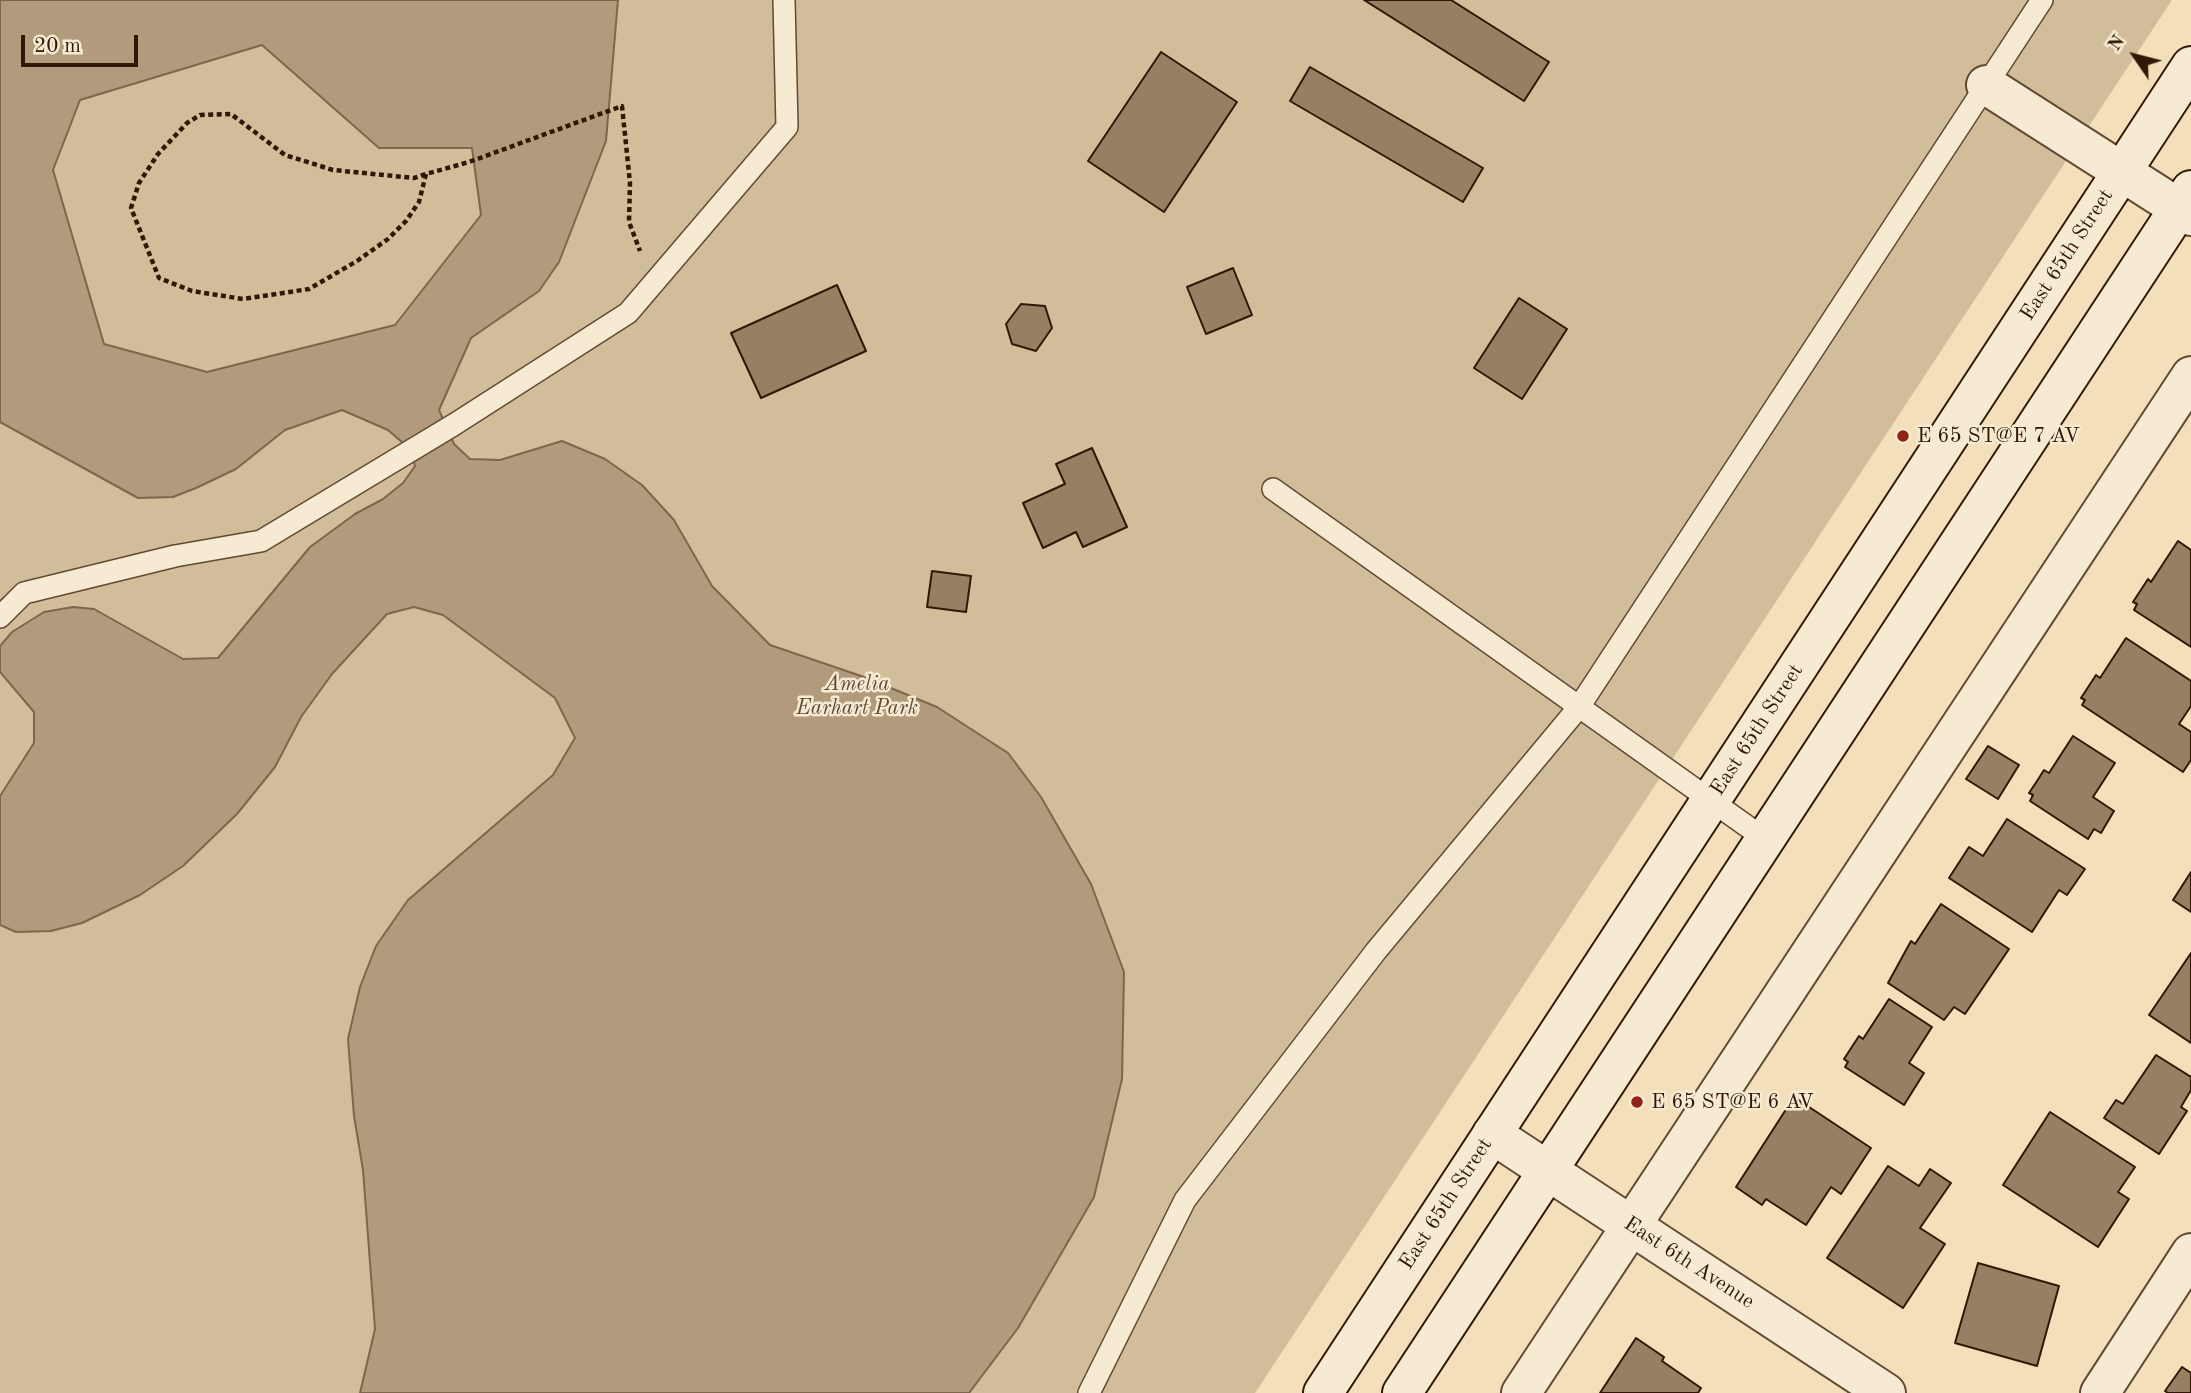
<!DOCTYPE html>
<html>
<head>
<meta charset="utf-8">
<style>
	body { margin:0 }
	#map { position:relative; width:2191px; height:1393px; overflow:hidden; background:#f3dfb9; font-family:"Old Standard TT",serif }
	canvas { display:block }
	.north { position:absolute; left:2100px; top:21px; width:70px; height:70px; -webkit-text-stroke:5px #f7ead2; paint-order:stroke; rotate:305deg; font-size:19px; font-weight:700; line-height:28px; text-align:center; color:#321706 }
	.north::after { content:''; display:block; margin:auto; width:24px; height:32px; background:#321706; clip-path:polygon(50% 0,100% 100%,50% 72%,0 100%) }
	.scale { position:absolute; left:21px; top:35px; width:117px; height:32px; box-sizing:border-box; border:4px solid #321706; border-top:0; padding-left:9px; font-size:21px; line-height:24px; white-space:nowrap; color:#321706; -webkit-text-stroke:5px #f7ead2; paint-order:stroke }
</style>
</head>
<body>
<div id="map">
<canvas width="2191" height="1393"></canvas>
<div class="north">N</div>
<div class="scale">20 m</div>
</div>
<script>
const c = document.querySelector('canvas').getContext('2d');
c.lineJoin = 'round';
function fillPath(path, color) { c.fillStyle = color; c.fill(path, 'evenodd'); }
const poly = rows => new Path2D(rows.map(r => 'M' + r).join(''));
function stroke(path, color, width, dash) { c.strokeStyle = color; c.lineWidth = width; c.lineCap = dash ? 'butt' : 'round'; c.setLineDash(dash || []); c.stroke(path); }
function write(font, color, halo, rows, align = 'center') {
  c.font = font + ' "Old Standard TT",serif'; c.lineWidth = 5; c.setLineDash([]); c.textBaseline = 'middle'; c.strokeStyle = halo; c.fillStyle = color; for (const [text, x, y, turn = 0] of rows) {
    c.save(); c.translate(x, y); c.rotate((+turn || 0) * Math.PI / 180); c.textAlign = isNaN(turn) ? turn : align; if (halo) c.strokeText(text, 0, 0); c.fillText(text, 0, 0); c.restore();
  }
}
fillPath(poly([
	[0,0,2172,0,1255,1393,0,1393]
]), '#d2bd9b');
const water = poly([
	[0,0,618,0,606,141,559,262,539,291,471,338,439,410,454,444,470,459,500,460,562,441,605,459,642,485,674,520,712,586,770,645,864,677,937,707,1008,753,1041,797,1091,884,1124,972,1122,1079,1094,1197,1018,1328,969,1393,360,1393,375,1329,363,1170,354,1116,348,1039,360,987,376,946,408,900,553,775,575,738,555,698,443,615,414,607,387,614,332,674,301,717,275,767,237,814,183,866,140,895,82,923,51,931,16,932,0,925,0,796,34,743,34,712,0,672,0,646,12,632,44,612,73,607,94,609,183,659,218,658,310,547,355,514,383,499,403,483,415,466,410,449,388,430,342,410,285,430,236,469,196,488,173,497,138,498,0,422,0,0],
	[262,45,379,148,472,148,481,215,395,325,207,372,104,344,53,170,80,100,262,45]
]);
fillPath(water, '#b19b7c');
stroke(water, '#7e664d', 2);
const building = poly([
	[1364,0,1451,0,1549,62,1524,101,1364,0],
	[1161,52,1237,102,1164,212,1088,161,1161,52],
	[1310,67,1483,168,1463,202,1290,101,1310,67],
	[1233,268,1252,315,1206,334,1187,287,1233,268],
	[837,285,866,351,761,398,731,333,837,285],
	[1519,298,1567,329,1522,399,1474,368,1519,298],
	[1021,304,1045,306,1052,328,1036,351,1012,344,1006,324,1021,304],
	[1092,448,1127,527,1083,547,1076,532,1043,548,1023,503,1065,484,1056,464,1092,448],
	[2178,541,2191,550,2191,647,2134,610,2137,604,2133,602,2148,579,2151,582,2178,541],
	[932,571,971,576,966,612,927,607,932,571],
	[2126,638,2191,681,2191,706,2179,724,2191,732,2191,760,2183,772,2082,705,2085,700,2081,698,2096,675,2100,678,2126,638],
	[2073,736,2115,763,2093,797,2114,811,2101,833,2094,829,2088,839,2030,801,2033,795,2029,793,2037,781,2044,770,2049,773,2073,736],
	[1988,746,2019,765,1998,799,1966,779,1988,746],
	[2007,819,2085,869,2067,895,2059,890,2032,932,1949,878,1969,847,1983,856,2007,819],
	[2191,872,2191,912,2173,900,2191,872],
	[1941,904,2009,949,1965,1014,1954,1007,1944,1020,1888,983,1911,941,1915,944,1941,904],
	[2191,953,2191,1043,2149,1015,2191,953],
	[1889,999,1932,1027,1909,1063,1924,1073,1904,1105,1845,1067,1848,1062,1844,1059,1859,1036,1863,1039,1889,999],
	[2156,1055,2191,1077,2191,1090,2181,1107,2187,1111,2159,1154,2104,1118,2116,1100,2123,1104,2156,1055],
	[1794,1097,1871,1148,1841,1194,1831,1187,1806,1225,1766,1199,1762,1205,1736,1187,1794,1097],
	[2050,1112,2135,1167,2118,1192,2129,1199,2098,1247,2003,1185,2050,1112],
	[1888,1166,1919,1186,1930,1169,1951,1183,1920,1228,1945,1244,1903,1308,1827,1258,1888,1166],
	[1978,1263,2059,1286,2037,1366,1955,1343,1978,1263],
	[1636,1338,1664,1357,1662,1361,1701,1388,1698,1393,1600,1393,1636,1338],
	[2182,1367,2191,1373,2191,1393,2168,1393,2165,1391,2182,1367]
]);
fillPath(building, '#967f63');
stroke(building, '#321706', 2);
const lane = poly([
	[1273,489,1765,839],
	[0,617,24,593,175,556,261,541,455,424,628,313,787,127,784,0],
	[1089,1393,1185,1200,1376,951,1579,707,2042,0]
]);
const street = poly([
	[1986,85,2191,216],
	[1492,1134,1886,1393],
	[1521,1393,2191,376],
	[2100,1393,2191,1253]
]);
const secondary = poly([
	[1323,1393,2191,66],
	[1402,1393,2191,190]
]);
stroke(lane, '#624933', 24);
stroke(street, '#624933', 42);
stroke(secondary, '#321706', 42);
stroke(poly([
	[426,174,419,202,406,221,388,239,357,261,309,289,243,299,192,291,159,278,131,208,139,183,158,154,187,123,200,115,231,114,285,155,333,170,414,178,426,174,469,162,622,106,630,183,629,222,640,251]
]), '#321706', 4.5, [5, 3.5]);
stroke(lane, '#f7ead2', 21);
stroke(street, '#f7ead2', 38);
stroke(secondary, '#f7ead2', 38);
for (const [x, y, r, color] of [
	[1903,436,7,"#8f2418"],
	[1637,1102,7,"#8f2418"]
]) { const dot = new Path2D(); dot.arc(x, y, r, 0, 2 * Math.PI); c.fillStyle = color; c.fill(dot); stroke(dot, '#f7ead2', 2.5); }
write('21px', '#321706', '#f7ead2', [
	["East 65th Street",2067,255,-57],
	["East 65th Street",1757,730,-57],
	["East 65th Street",1446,1204,-57],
	["East 6th Avenue",1689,1263,33]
]);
write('21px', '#321706', '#f7ead2', [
	["E 65 ST@E 7 AV",1917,436],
	["E 65 ST@E 6 AV",1651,1102]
], 'left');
write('italic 21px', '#624933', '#f7ead2', [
	["Amelia",857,684],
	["Earhart Park",857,708]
]);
</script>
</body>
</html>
